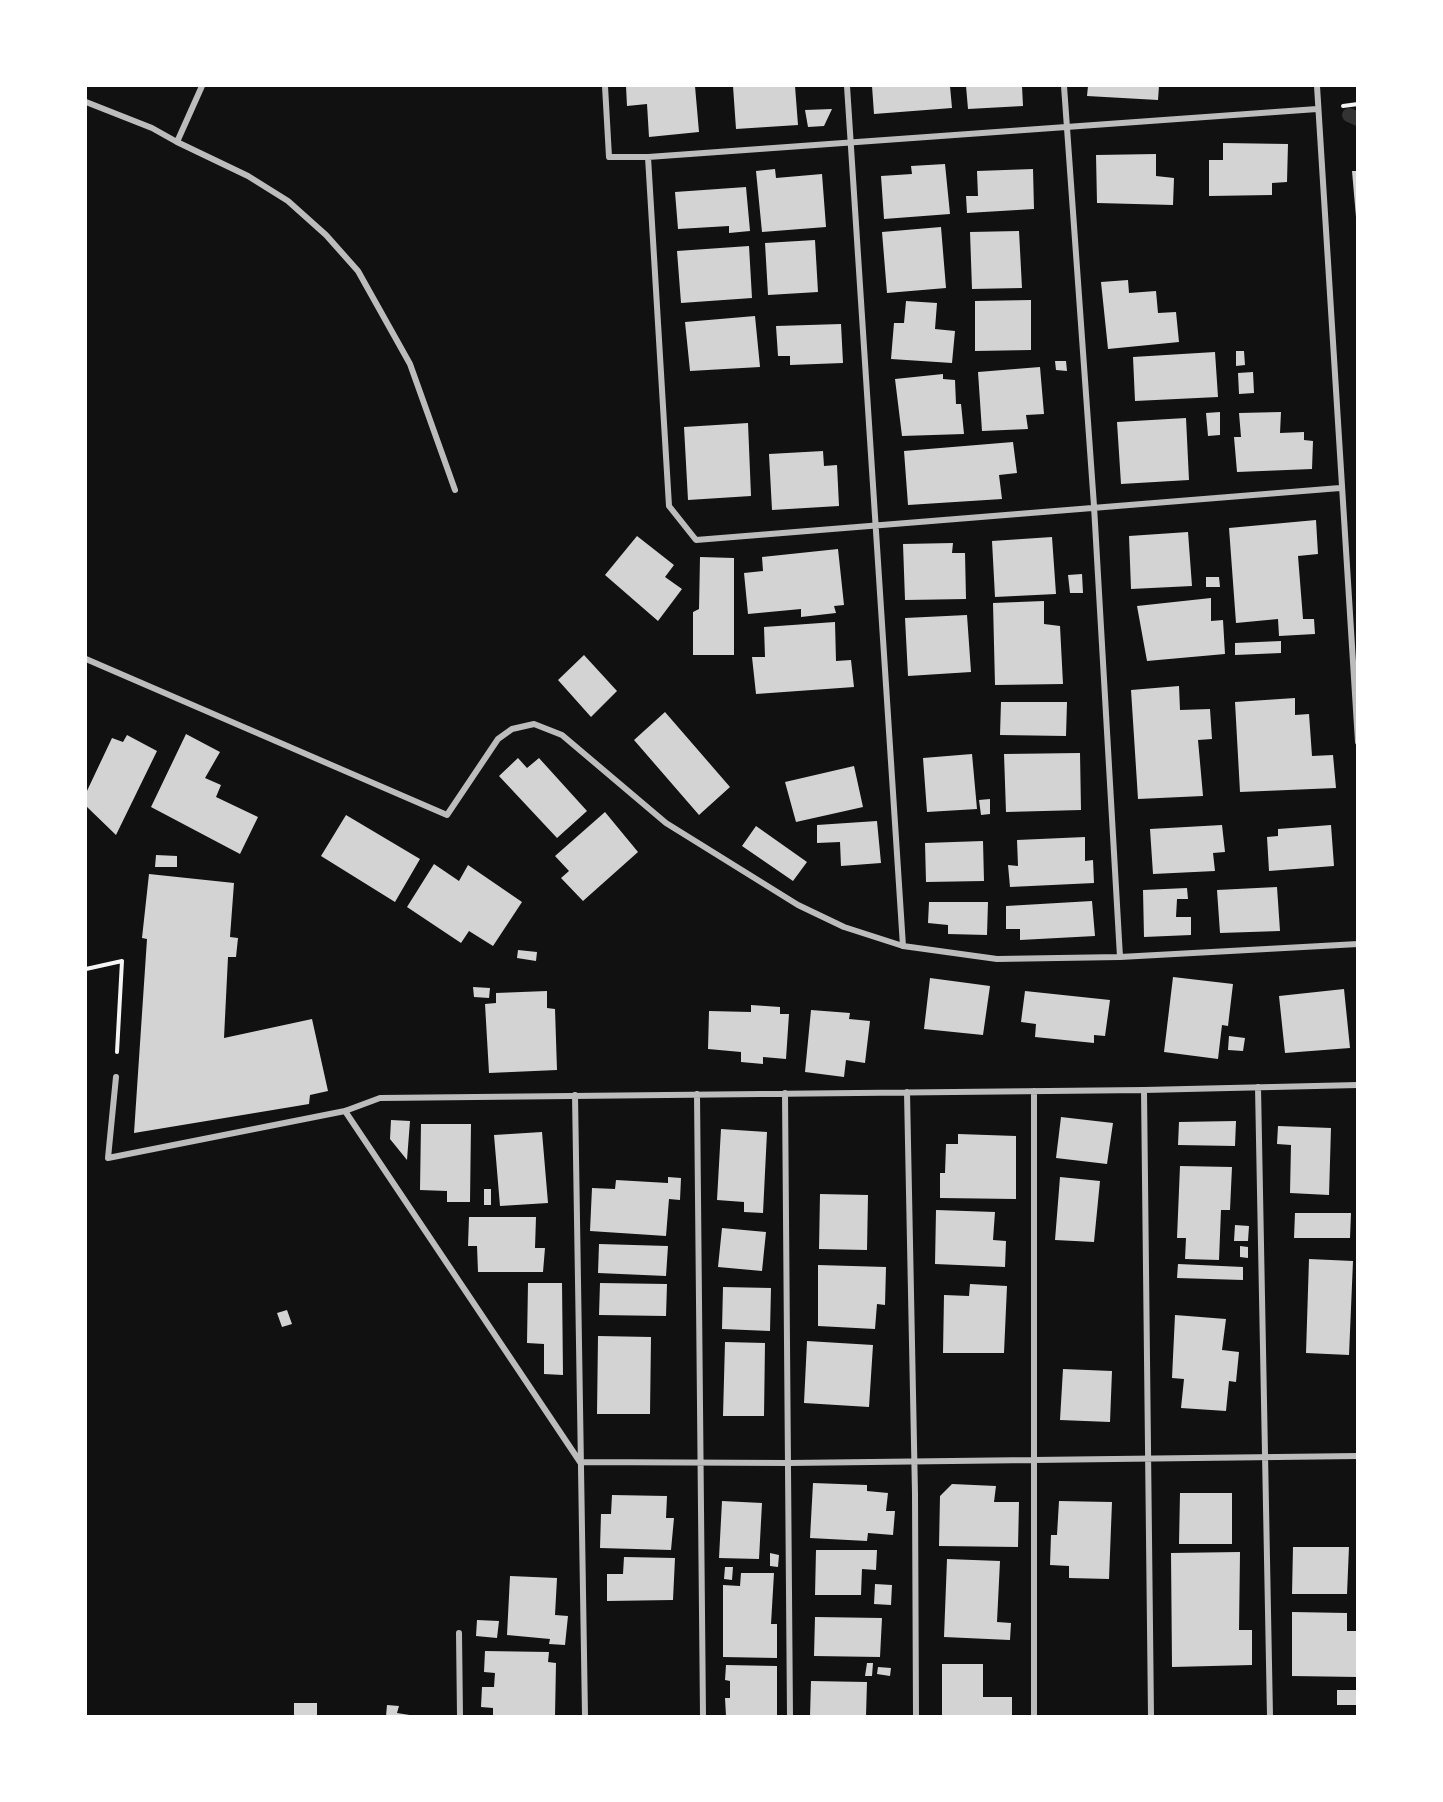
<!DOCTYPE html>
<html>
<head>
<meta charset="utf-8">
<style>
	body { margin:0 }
	#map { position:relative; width:1443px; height:1802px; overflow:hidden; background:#111; font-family:"Sofia Sans Condensed",sans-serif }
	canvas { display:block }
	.frame { position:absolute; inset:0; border:87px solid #fff; pointer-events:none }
</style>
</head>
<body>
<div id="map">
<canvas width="1443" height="1802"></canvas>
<div class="frame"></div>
</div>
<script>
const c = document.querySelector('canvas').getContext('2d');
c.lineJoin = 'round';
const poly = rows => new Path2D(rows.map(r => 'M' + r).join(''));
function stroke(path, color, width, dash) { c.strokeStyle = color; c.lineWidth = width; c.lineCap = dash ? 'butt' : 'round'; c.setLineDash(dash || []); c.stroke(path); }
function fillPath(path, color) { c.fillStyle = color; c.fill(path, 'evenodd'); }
stroke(poly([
	[1349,115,1358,119]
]), '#333', 14);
fillPath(poly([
	[626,86,695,86,699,132,649,137,647,104,627,106],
	[733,86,795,86,798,125,736,129],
	[872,86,950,86,952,108,874,114],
	[966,86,1022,86,1023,106,968,109],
	[1088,86,1159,86,1158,100,1087,96],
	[832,109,824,126,808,127,805,110],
	[1223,143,1288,144,1287,182,1272,183,1272,195,1209,196,1209,160,1223,160],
	[1156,154,1156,176,1174,178,1173,205,1097,203,1096,155],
	[945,164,950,214,884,219,881,176,912,174,911,166],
	[775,169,776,178,822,174,826,227,762,232,756,171],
	[1033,169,1034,209,967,213,966,196,978,196,977,171],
	[1352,171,1358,171,1358,217,1356,217],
	[746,187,750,231,729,233,729,226,678,229,675,192],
	[941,227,946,288,887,293,882,232],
	[1019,231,1022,288,972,289,970,232],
	[815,240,818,292,768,295,765,243],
	[749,246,752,298,681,303,677,251],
	[1128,280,1129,293,1156,291,1158,313,1176,312,1179,342,1108,349,1101,282],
	[1031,300,1031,350,975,351,975,301],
	[906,301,937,303,935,329,955,331,952,363,891,359,894,323,904,323],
	[755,316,760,367,690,371,685,322],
	[841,324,843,363,790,365,790,356,778,356,776,326],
	[1236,351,1244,351,1245,365,1236,366],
	[1215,352,1218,397,1135,401,1133,357],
	[1055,361,1066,361,1067,371,1056,370],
	[1040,367,1044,414,1026,415,1028,429,982,431,978,372],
	[1253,372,1254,393,1239,394,1238,373],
	[943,374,943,379,955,380,956,404,961,404,964,434,902,436,895,379],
	[1220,412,1220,435,1208,436,1206,413],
	[1281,412,1280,433,1304,432,1304,440,1313,441,1312,469,1237,472,1234,437,1241,437,1239,413],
	[1186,418,1189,480,1121,484,1117,422],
	[748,423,751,496,688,500,684,427],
	[1013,442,1017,473,999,475,1002,499,908,505,904,451],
	[823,451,824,466,837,465,839,506,772,510,769,454],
	[1316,520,1318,554,1298,556,1303,619,1314,619,1315,634,1279,636,1278,619,1236,623,1229,528],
	[1188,532,1192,586,1131,589,1129,536],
	[637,536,674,565,665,577,682,589,658,621,605,575],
	[1052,537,1056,594,995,597,992,541],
	[953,543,952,553,965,553,966,599,905,600,903,544],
	[838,549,844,605,834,606,836,613,801,617,801,609,748,614,744,573,763,571,762,557],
	[700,557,734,558,734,655,693,655,693,612,699,609],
	[1082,574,1083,593,1070,593,1068,575],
	[1206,577,1219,577,1220,587,1206,587],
	[1211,598,1211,621,1223,620,1225,654,1147,661,1137,606],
	[1044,601,1044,624,1060,626,1063,684,995,685,993,603],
	[967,615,971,672,908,676,905,618],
	[835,622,836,661,851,660,854,687,756,694,752,657,765,657,764,627],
	[1281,641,1281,653,1235,655,1235,643],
	[584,655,617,691,591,717,558,680],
	[1179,686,1180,710,1210,709,1212,739,1198,740,1203,796,1138,799,1131,690],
	[1295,698,1295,715,1309,714,1312,756,1333,755,1336,788,1240,792,1235,702],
	[1001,702,1067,702,1066,736,1000,735],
	[665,712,730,787,699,815,634,740],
	[186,734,220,752,205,778,221,785,216,797,258,817,240,854,151,807],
	[127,735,157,751,116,835,86,806,86,793,112,738,123,742],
	[1080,753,1081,810,1006,812,1004,754],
	[972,754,977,809,927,812,923,758],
	[518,758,527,768,539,758,587,811,557,838,499,776],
	[854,766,863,807,796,822,785,782],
	[990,799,990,814,981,815,979,800],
	[605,812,638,852,583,901,561,878,569,871,555,856],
	[346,815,420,859,395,902,321,856],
	[877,821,881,863,841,866,840,842,817,843,817,825],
	[1222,825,1225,852,1213,853,1215,871,1153,874,1150,829],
	[1331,825,1334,866,1269,871,1267,837,1278,836,1278,829],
	[756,826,807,862,793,881,742,846],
	[1085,837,1085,861,1093,860,1094,883,1010,887,1008,865,1018,866,1017,840],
	[983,841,984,881,926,882,925,843],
	[156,855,177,856,177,867,155,867],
	[434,864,459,881,468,865,522,902,493,946,469,931,461,943,407,907],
	[149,874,234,883,230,937,238,938,236,957,228,957,224,1038,312,1019,328,1091,310,1095,309,1104,134,1133,147,939,142,938],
	[1277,887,1280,931,1220,933,1217,890],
	[1187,888,1188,899,1177,899,1176,917,1191,917,1191,935,1144,937,1143,890],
	[1092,901,1095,936,1020,940,1020,929,1006,929,1006,906],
	[929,902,988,902,987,935,948,934,948,925,928,923],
	[518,950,537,952,536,961,517,958],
	[1173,977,1233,984,1228,1026,1222,1025,1218,1059,1164,1052],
	[930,978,990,986,983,1035,924,1029],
	[473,987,490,988,489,998,474,997],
	[1344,989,1350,1048,1285,1053,1279,996],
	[547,991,547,1008,555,1009,557,1070,489,1073,485,1004,496,1003,496,993],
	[1025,991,1110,1000,1105,1036,1094,1035,1094,1043,1035,1037,1036,1024,1021,1022],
	[751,1005,780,1007,780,1014,789,1014,786,1059,763,1057,763,1064,741,1062,741,1052,708,1049,709,1011,751,1012],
	[811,1010,850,1013,849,1019,870,1021,865,1063,846,1060,844,1077,805,1072],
	[1229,1036,1245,1038,1243,1051,1228,1050],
	[1061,1117,1113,1123,1107,1164,1056,1158],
	[391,1120,410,1121,407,1160,390,1139],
	[1236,1121,1235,1146,1178,1145,1179,1122],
	[421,1124,471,1124,470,1202,447,1202,447,1191,420,1190],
	[1278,1126,1331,1128,1329,1195,1290,1193,1291,1145,1277,1144],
	[721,1129,767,1132,763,1213,744,1212,744,1202,717,1200],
	[542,1132,548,1203,500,1206,494,1135],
	[958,1134,1016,1136,1016,1199,940,1198,940,1173,945,1173,946,1144,958,1144],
	[1180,1166,1232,1167,1230,1210,1221,1210,1219,1260,1185,1259,1186,1238,1177,1238],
	[668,1177,681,1178,680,1200,669,1199,666,1236,590,1231,592,1188,615,1189,616,1180,668,1183],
	[1060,1177,1100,1181,1094,1242,1055,1240],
	[484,1189,491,1189,491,1205,484,1205],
	[820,1194,868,1195,867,1250,819,1249],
	[936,1210,995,1212,993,1240,1006,1241,1005,1267,935,1264],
	[1295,1213,1351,1213,1350,1238,1294,1238],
	[469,1217,536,1217,535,1248,545,1248,543,1272,478,1272,477,1246,468,1246],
	[1235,1225,1249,1226,1248,1241,1234,1241],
	[722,1228,766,1232,762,1271,718,1267],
	[599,1244,668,1246,666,1276,598,1273],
	[1240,1246,1248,1247,1248,1258,1240,1257],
	[1309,1259,1353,1261,1349,1355,1306,1353],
	[1178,1264,1243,1267,1243,1280,1177,1278],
	[818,1265,886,1267,885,1305,877,1304,875,1329,818,1326],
	[528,1283,562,1283,563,1375,544,1374,544,1344,527,1343],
	[600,1283,667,1284,666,1316,599,1315],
	[970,1284,1007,1286,1004,1353,943,1353,944,1295,969,1296],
	[723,1287,771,1288,770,1331,722,1329],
	[287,1310,292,1324,282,1327,277,1313],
	[1175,1315,1226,1319,1222,1350,1239,1352,1236,1382,1229,1381,1226,1411,1181,1408,1184,1379,1172,1378],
	[598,1336,651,1337,650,1414,597,1414],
	[807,1341,873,1345,869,1407,804,1403],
	[725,1342,765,1343,764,1416,723,1416],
	[1063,1369,1112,1371,1110,1422,1060,1420],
	[813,1483,867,1485,867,1491,888,1493,886,1511,895,1511,893,1535,868,1533,867,1541,810,1538],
	[952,1484,996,1486,994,1502,1019,1502,1018,1547,939,1546,940,1496],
	[1180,1493,1232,1493,1232,1544,1179,1544],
	[612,1495,667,1496,666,1518,674,1518,671,1550,600,1548,601,1514,611,1514],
	[722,1501,762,1503,759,1559,719,1558],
	[1059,1501,1112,1502,1109,1579,1069,1578,1069,1566,1050,1565,1051,1535,1057,1535],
	[1293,1547,1349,1547,1347,1594,1292,1594],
	[816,1550,877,1550,876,1570,862,1569,861,1595,815,1595],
	[1240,1552,1239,1630,1252,1630,1252,1665,1172,1667,1171,1553],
	[770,1553,779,1555,778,1567,770,1566],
	[624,1557,675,1558,673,1600,607,1601,607,1574,623,1574],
	[947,1559,1000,1561,997,1622,1011,1623,1010,1640,944,1637],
	[725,1567,733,1567,732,1580,724,1579],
	[741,1573,774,1573,771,1624,777,1624,777,1658,723,1657,723,1585,740,1586],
	[510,1576,557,1578,555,1615,568,1616,565,1645,549,1644,550,1639,507,1635],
	[875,1584,892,1585,891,1605,874,1604],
	[1292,1612,1347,1613,1347,1631,1358,1631,1358,1677,1292,1676],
	[815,1617,882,1618,880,1657,814,1656],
	[477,1620,499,1621,497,1638,476,1636],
	[485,1651,549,1652,548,1662,556,1663,555,1716,493,1716,493,1708,481,1707,482,1687,494,1687,495,1673,484,1672],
	[867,1663,873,1663,872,1676,865,1676],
	[942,1664,983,1664,983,1697,1012,1697,1012,1716,942,1716],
	[726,1665,777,1666,777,1716,726,1716,725,1698,730,1698,730,1681,725,1680],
	[878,1667,891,1668,890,1676,877,1674],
	[811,1681,867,1682,866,1716,810,1716],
	[1337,1690,1358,1690,1358,1705,1337,1705],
	[294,1703,317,1703,317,1716,294,1716],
	[387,1705,399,1706,397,1713,416,1716,386,1716]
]), '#d3d3d3');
stroke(poly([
	[1343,106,1358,104],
	[86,969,122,961,117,1052]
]), '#f5f5f5', 4);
stroke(poly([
	[605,86,609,157,648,157,1317,109],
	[847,86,903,946],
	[1064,86,1094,506,1120,957],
	[1317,86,1358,742],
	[86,102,152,128,177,142,202,86],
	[177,142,248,176,288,201,326,235,358,271,410,364,455,490],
	[648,157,669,506,696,540,1340,488],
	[86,659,447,815,498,739,512,729,534,724,562,735,666,823,798,905,844,927,903,946,997,959,1120,957,1358,944],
	[116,1077,108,1158,345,1111,380,1098,1144,1090,1358,1085],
	[1258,1087,1270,1716],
	[1144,1090,1151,1716],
	[1034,1091,1034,1716],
	[907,1092,915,1494,916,1716],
	[785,1093,790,1716],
	[697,1094,703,1716],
	[575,1095,585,1716],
	[345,1111,580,1462,789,1463,1358,1456],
	[459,1633,460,1716]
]), '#bcbcbc', 6);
</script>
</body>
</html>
